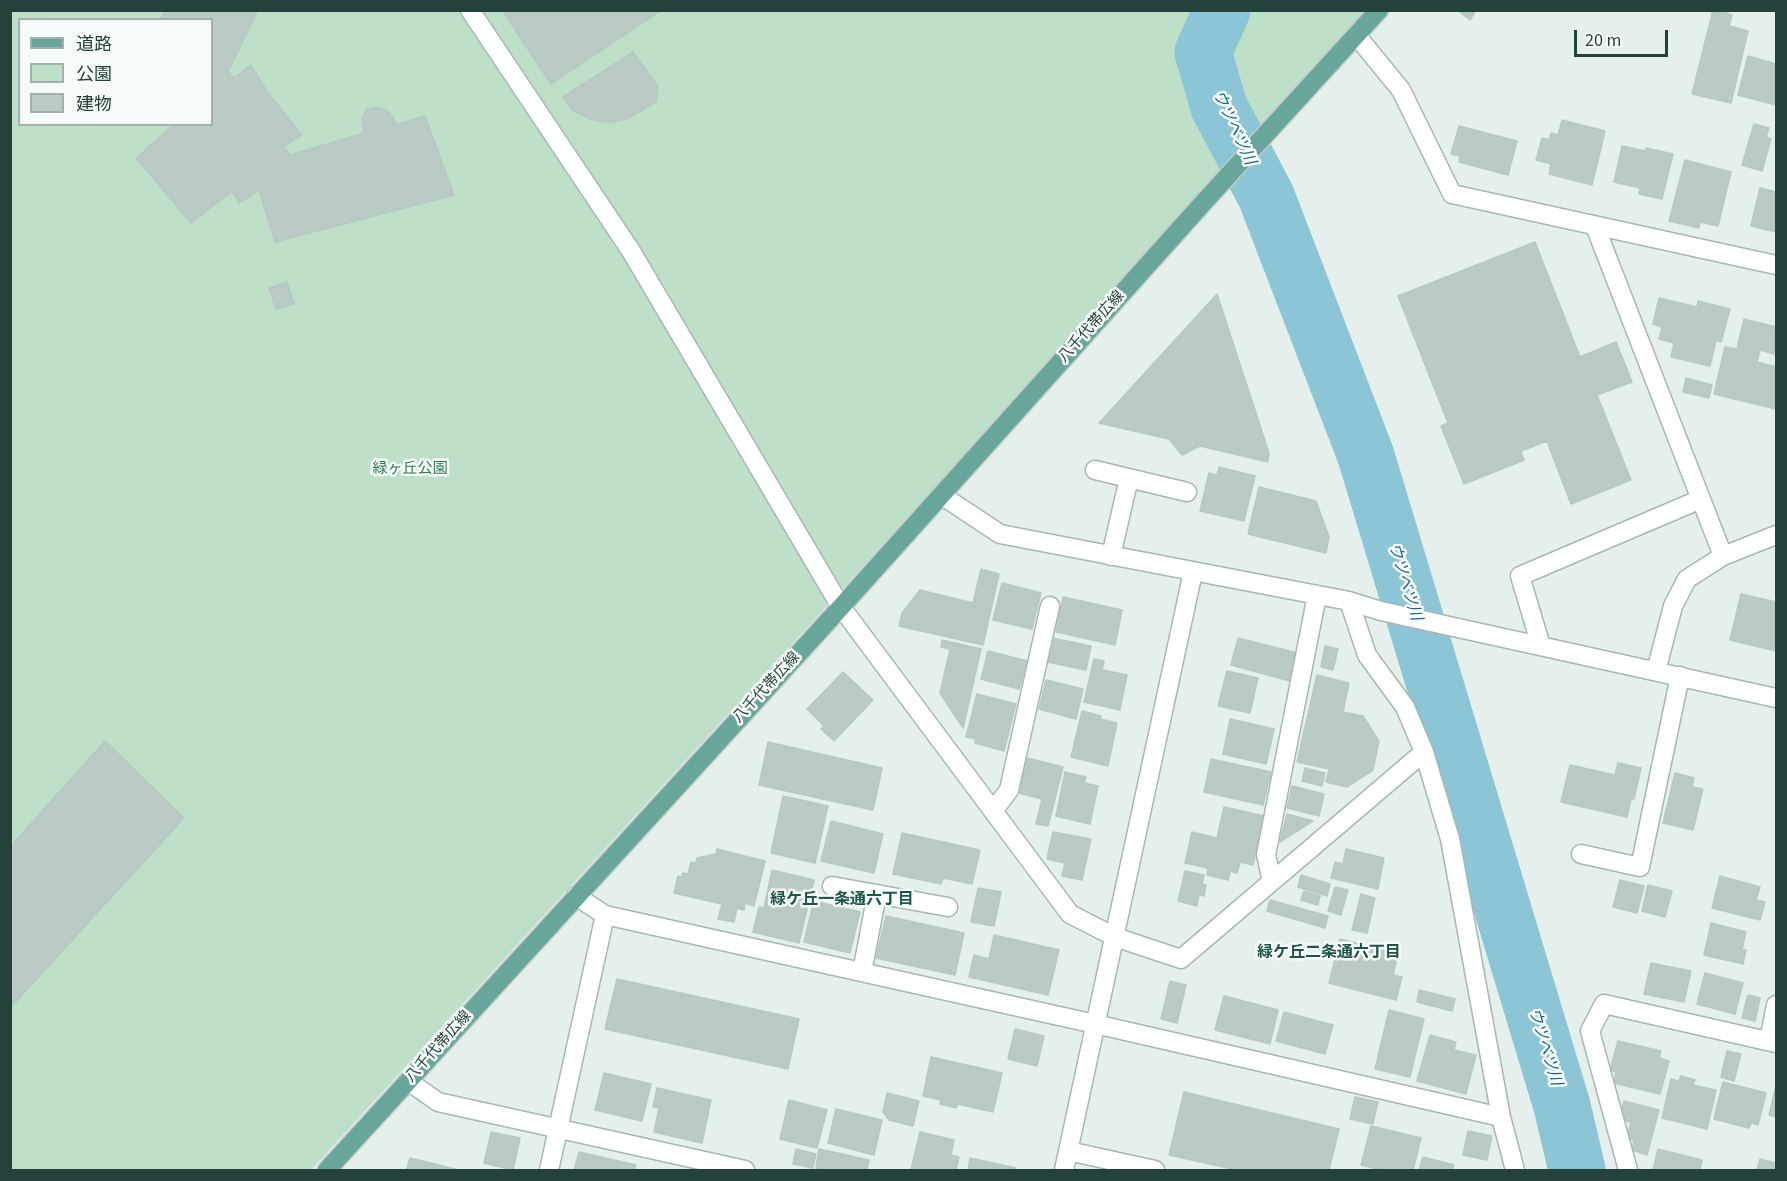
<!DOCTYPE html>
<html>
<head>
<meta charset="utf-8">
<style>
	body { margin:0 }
	#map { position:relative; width:1787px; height:1181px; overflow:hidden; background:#e5efeb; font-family:"Source Sans 3","Noto Sans JP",sans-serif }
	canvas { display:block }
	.frame { position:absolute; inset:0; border:12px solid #23423b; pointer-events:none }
	.legend { position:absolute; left:18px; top:18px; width:195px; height:108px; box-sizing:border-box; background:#f6fbf9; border:2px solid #a2b1ad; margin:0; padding:8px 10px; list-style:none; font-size:18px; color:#23423b }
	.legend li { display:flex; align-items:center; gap:12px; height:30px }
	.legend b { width:30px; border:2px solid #a2b1ad }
	.scale { position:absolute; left:1574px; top:30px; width:94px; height:27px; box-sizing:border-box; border:3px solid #23423b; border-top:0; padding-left:8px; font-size:18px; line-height:21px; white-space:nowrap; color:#23423b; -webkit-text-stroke:4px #f6fbf9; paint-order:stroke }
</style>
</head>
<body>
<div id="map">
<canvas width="1787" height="1181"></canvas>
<div class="frame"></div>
<ul class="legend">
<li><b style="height:8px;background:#68a59a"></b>道路</li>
<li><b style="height:16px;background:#bee0c9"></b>公園</li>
<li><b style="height:16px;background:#bacac4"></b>建物</li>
</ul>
<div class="scale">20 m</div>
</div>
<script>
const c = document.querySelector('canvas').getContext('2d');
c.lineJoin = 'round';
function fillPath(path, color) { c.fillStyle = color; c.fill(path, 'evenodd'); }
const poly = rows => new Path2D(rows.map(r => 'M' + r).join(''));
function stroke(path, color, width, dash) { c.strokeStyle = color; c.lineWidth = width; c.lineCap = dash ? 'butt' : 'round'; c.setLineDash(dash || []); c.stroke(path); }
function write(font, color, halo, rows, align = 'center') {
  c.font = font + ' "Source Sans 3","Noto Sans JP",sans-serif'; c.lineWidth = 5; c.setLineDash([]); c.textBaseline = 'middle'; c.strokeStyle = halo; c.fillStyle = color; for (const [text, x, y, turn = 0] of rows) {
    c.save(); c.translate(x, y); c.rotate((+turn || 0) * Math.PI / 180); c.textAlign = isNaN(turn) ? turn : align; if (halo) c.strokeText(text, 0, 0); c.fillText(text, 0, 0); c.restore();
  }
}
fillPath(poly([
	[10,11,1371,11,311,1170,11,1170],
	[20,20,212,20,212,124,20,124]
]), '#bee0c9');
stroke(poly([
	[1222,10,1203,52,1219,107,1266,196,1366,456,1562,1106,1577,1170]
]), '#8cc5d5', 57);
const building = poly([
	[165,10,258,10,228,72,234,78,251,65,268,93,302,135,284,146,290,155,364,133,362,123,363,116,366,110,376,107,386,110,393,117,396,125,425,116,454,195,275,242,259,190,239,203,232,191,191,223,136,158,175,124,212,124,212,20,160,20,165,10],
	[502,10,662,10,551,84,502,10],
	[1457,10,1476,10,1470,20,1457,10],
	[1713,10,1726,10,1726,13,1732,15,1729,26,1748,31,1731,103,1692,94,1713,10],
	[633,52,658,87,656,102,627,119,608,123,590,119,572,110,563,97,633,52],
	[1748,56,1776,64,1776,105,1738,95,1748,56],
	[1562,120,1605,131,1592,185,1549,174,1551,164,1536,160,1542,138,1549,140,1551,133,1558,135,1562,120],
	[1754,124,1769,128,1766,137,1771,139,1762,171,1742,165,1754,124],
	[1459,126,1517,141,1508,175,1459,162,1460,156,1451,154,1459,126],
	[1622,146,1645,151,1646,148,1673,154,1662,199,1639,194,1640,188,1614,182,1622,146],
	[1685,160,1731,172,1718,226,1700,222,1699,228,1669,221,1685,160],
	[1760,188,1776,192,1776,232,1751,226,1760,188],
	[1535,242,1580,357,1616,342,1632,382,1597,395,1631,480,1571,504,1547,441,1521,451,1524,460,1464,484,1441,426,1448,423,1398,296,1535,242],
	[287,282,294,304,276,309,269,288,287,282],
	[1217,294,1269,453,1268,462,1200,446,1182,455,1169,439,1099,423,1217,294],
	[1659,298,1697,307,1698,301,1730,309,1721,342,1716,340,1710,366,1671,357,1674,343,1659,339,1662,327,1653,324,1659,298],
	[1744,319,1776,327,1774,354,1760,350,1757,362,1776,367,1776,409,1714,394,1725,347,1737,349,1744,319],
	[1686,378,1712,385,1709,398,1683,392,1686,378],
	[1219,467,1255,476,1244,521,1200,511,1209,473,1217,475,1219,467],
	[1259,487,1316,501,1329,537,1326,553,1248,534,1259,487],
	[981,569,999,574,983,645,899,626,902,613,920,590,973,603,981,569],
	[1002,583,1041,593,1032,629,993,620,1002,583],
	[1741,594,1776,602,1776,651,1730,640,1741,594],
	[1063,597,1122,610,1115,645,1056,632,1063,597],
	[1052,638,1091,646,1086,670,1047,662,1052,638],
	[1238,638,1297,653,1290,681,1231,665,1238,638],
	[942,640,981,649,963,728,940,693,950,649,941,647,942,640],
	[1325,646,1338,649,1333,670,1321,667,1325,646],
	[988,651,1027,661,1019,689,981,679,988,651],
	[1094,659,1104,661,1102,670,1127,675,1120,710,1084,702,1094,659],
	[1227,671,1258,678,1250,713,1218,706,1227,671],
	[843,672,873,700,834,741,821,729,824,726,807,709,843,672],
	[1317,675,1349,683,1343,712,1363,716,1379,741,1373,770,1347,787,1326,782,1329,769,1297,762,1317,675],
	[1046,680,1083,689,1076,719,1039,709,1046,680],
	[977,694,1016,704,1004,751,975,743,976,739,966,737,977,694],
	[1082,711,1101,716,1100,719,1117,723,1108,766,1071,757,1082,711],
	[1230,719,1274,729,1266,764,1223,754,1230,719],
	[105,741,184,818,10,1008,10,847,105,741],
	[768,742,882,768,873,810,759,785,768,742],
	[1027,758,1063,767,1048,826,1036,824,1042,799,1018,793,1027,758],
	[1211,759,1271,772,1263,805,1204,792,1211,759],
	[1618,763,1641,768,1634,799,1631,799,1627,817,1561,802,1570,765,1615,775,1618,763],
	[1305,768,1325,773,1322,786,1302,781,1305,768],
	[1065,772,1086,777,1084,783,1098,786,1090,824,1056,816,1065,772],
	[1675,773,1694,778,1692,787,1703,789,1693,830,1663,823,1675,773],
	[1292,786,1324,794,1319,816,1287,808,1292,786],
	[783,796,828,806,815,863,771,853,783,796],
	[1224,807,1264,816,1253,865,1240,862,1237,873,1230,871,1228,880,1207,875,1208,868,1185,863,1192,832,1217,838,1224,807],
	[1287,814,1313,821,1280,842,1287,814],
	[831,821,883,834,874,873,821,861,831,821],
	[1053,832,1091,839,1082,880,1062,876,1065,863,1047,859,1053,832],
	[902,833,980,850,972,884,943,878,941,884,893,874,902,833],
	[717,849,765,861,754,906,745,903,744,910,737,908,734,922,718,919,722,904,674,893,678,876,682,877,683,873,688,874,691,862,696,863,697,858,716,854,717,849],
	[1346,849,1384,858,1378,889,1331,878,1335,862,1343,864,1346,849],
	[772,870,814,880,799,943,753,932,759,907,764,908,772,870],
	[1185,871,1204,875,1202,884,1206,885,1204,896,1199,895,1197,906,1178,901,1185,871],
	[1301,875,1330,884,1327,896,1298,887,1301,875],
	[1720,876,1760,887,1756,900,1765,902,1760,920,1712,908,1720,876],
	[1620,880,1644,886,1637,913,1613,907,1620,880],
	[1648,885,1672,891,1665,917,1642,911,1648,885],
	[1335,887,1348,890,1341,915,1328,911,1335,887],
	[978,888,1001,892,994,926,971,922,978,888],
	[1304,891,1320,896,1318,905,1301,900,1304,891],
	[1361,894,1375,898,1367,933,1352,930,1361,894],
	[1270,900,1328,916,1325,928,1267,911,1270,900],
	[814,901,860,912,850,953,804,942,814,901],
	[886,916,964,933,955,975,876,958,886,916],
	[1711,923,1746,932,1742,949,1746,950,1743,964,1704,955,1711,923],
	[994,935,1059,950,1048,995,969,977,974,955,989,959,994,935],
	[1340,939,1398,954,1393,975,1402,977,1396,1000,1329,983,1340,939],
	[1651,963,1691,971,1684,1002,1644,994,1651,963],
	[1705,973,1743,983,1735,1014,1697,1004,1705,973],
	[617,979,799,1019,788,1069,605,1029,617,979],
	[1170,981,1186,985,1177,1023,1161,1019,1170,981],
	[1419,990,1455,999,1452,1011,1417,1002,1419,990],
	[1748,995,1760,998,1755,1021,1742,1018,1748,995],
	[1224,996,1278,1010,1270,1044,1215,1030,1224,996],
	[1389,1010,1424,1019,1410,1077,1375,1069,1389,1010],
	[1284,1012,1333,1025,1325,1054,1276,1041,1284,1012],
	[1015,1029,1044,1036,1037,1066,1008,1059,1015,1029],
	[1430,1035,1456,1042,1454,1050,1476,1055,1466,1094,1417,1081,1430,1035],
	[1618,1041,1661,1051,1659,1058,1669,1061,1660,1094,1614,1083,1616,1072,1610,1070,1618,1041],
	[1727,1051,1741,1054,1734,1081,1721,1077,1727,1051],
	[931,1057,1002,1073,993,1112,957,1104,956,1108,940,1104,941,1100,923,1096,931,1057],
	[604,1073,651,1084,642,1121,595,1110,604,1073],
	[1681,1076,1695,1080,1693,1085,1716,1090,1707,1129,1662,1118,1671,1079,1679,1081,1681,1076],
	[1723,1082,1766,1093,1758,1125,1751,1123,1749,1128,1714,1119,1723,1082],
	[1776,1085,1776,1117,1769,1115,1776,1085],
	[657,1088,711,1100,702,1143,654,1132,659,1108,653,1107,657,1088],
	[1184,1092,1339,1129,1329,1170,1237,1170,1169,1155,1184,1092],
	[887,1093,919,1101,913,1126,889,1120,883,1112,887,1093],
	[1355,1097,1378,1102,1373,1124,1350,1119,1355,1097],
	[789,1100,827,1110,817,1148,780,1139,789,1100],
	[1624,1101,1659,1110,1647,1155,1632,1150,1634,1140,1627,1138,1631,1122,1619,1119,1624,1101],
	[836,1109,882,1120,874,1155,828,1143,836,1109],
	[1371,1126,1421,1138,1413,1170,1382,1170,1361,1165,1371,1126],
	[1468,1131,1492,1136,1487,1160,1463,1155,1468,1131],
	[491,1132,520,1138,513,1170,484,1163,491,1132],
	[920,1132,954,1140,951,1155,959,1157,956,1170,911,1170,920,1132],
	[796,1149,816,1154,813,1168,793,1164,796,1149],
	[819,1149,869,1160,867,1170,825,1170,816,1168,819,1149],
	[1658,1149,1702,1160,1700,1170,1653,1170,1658,1149],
	[579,1152,636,1165,634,1170,574,1170,579,1152],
	[1423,1157,1454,1165,1452,1170,1419,1170,1423,1157],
	[410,1158,459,1170,414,1170,407,1169,410,1158],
	[970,1158,1016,1168,1015,1170,968,1170,970,1158],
	[1760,1159,1776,1163,1776,1170,1757,1170,1760,1159]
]);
fillPath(building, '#bacac4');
stroke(building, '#b7c9c3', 1.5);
const minor = poly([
	[470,10,631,251,841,607,1070,914,1115,937,1181,959,1424,752],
	[1356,35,1401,90,1452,194,1776,265],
	[1595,226,1723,556],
	[1095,470,1187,492],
	[941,495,1000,534,1349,601,1381,611,1776,698],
	[1111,556,1129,478],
	[1349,601,1367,655,1405,707,1424,752,1450,839,1501,1117,1515,1170],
	[1541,646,1520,576,1701,499],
	[1656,671,1673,606,1687,579,1723,556,1776,535],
	[993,811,1009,790,1050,606],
	[1581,854,1640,867,1680,676],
	[1272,881,1266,855,1317,595],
	[832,886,948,907],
	[576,896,605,915,1095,1024,1501,1117],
	[862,972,877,894],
	[1769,1041,1776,1005],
	[408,1081,438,1102,745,1170],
	[1068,1151,1155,1170],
	[549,1170,605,915],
	[1064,1170,1193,572],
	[1628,1170,1590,1031,1604,1004,1776,1043]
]);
const major = poly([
	[327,1170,841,607,1203,203,1379,10]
]);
stroke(minor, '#a7b8b3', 21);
stroke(major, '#c1cac8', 21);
stroke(minor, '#fff', 18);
stroke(major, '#68a59a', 18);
write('15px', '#23423b', '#f6fbf9', [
	["八千代帯広線",1092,327,-48],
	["八千代帯広線",767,688,-47],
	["八千代帯広線",439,1047,-48]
]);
write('15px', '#2b7a4f', '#f6fbf9', [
	["緑ヶ丘公園",410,470]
]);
write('italic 16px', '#1a6981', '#f6fbf9', [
	["ウツベツ川",1233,128,65],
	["ウツベツ川",1404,582,73],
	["ウツベツ川",1544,1047,73]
]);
write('bold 16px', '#1e554b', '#f6fbf9', [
	["緑ケ丘一条通六丁目",842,900],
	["緑ケ丘二条通六丁目",1329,953]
]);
</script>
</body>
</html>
